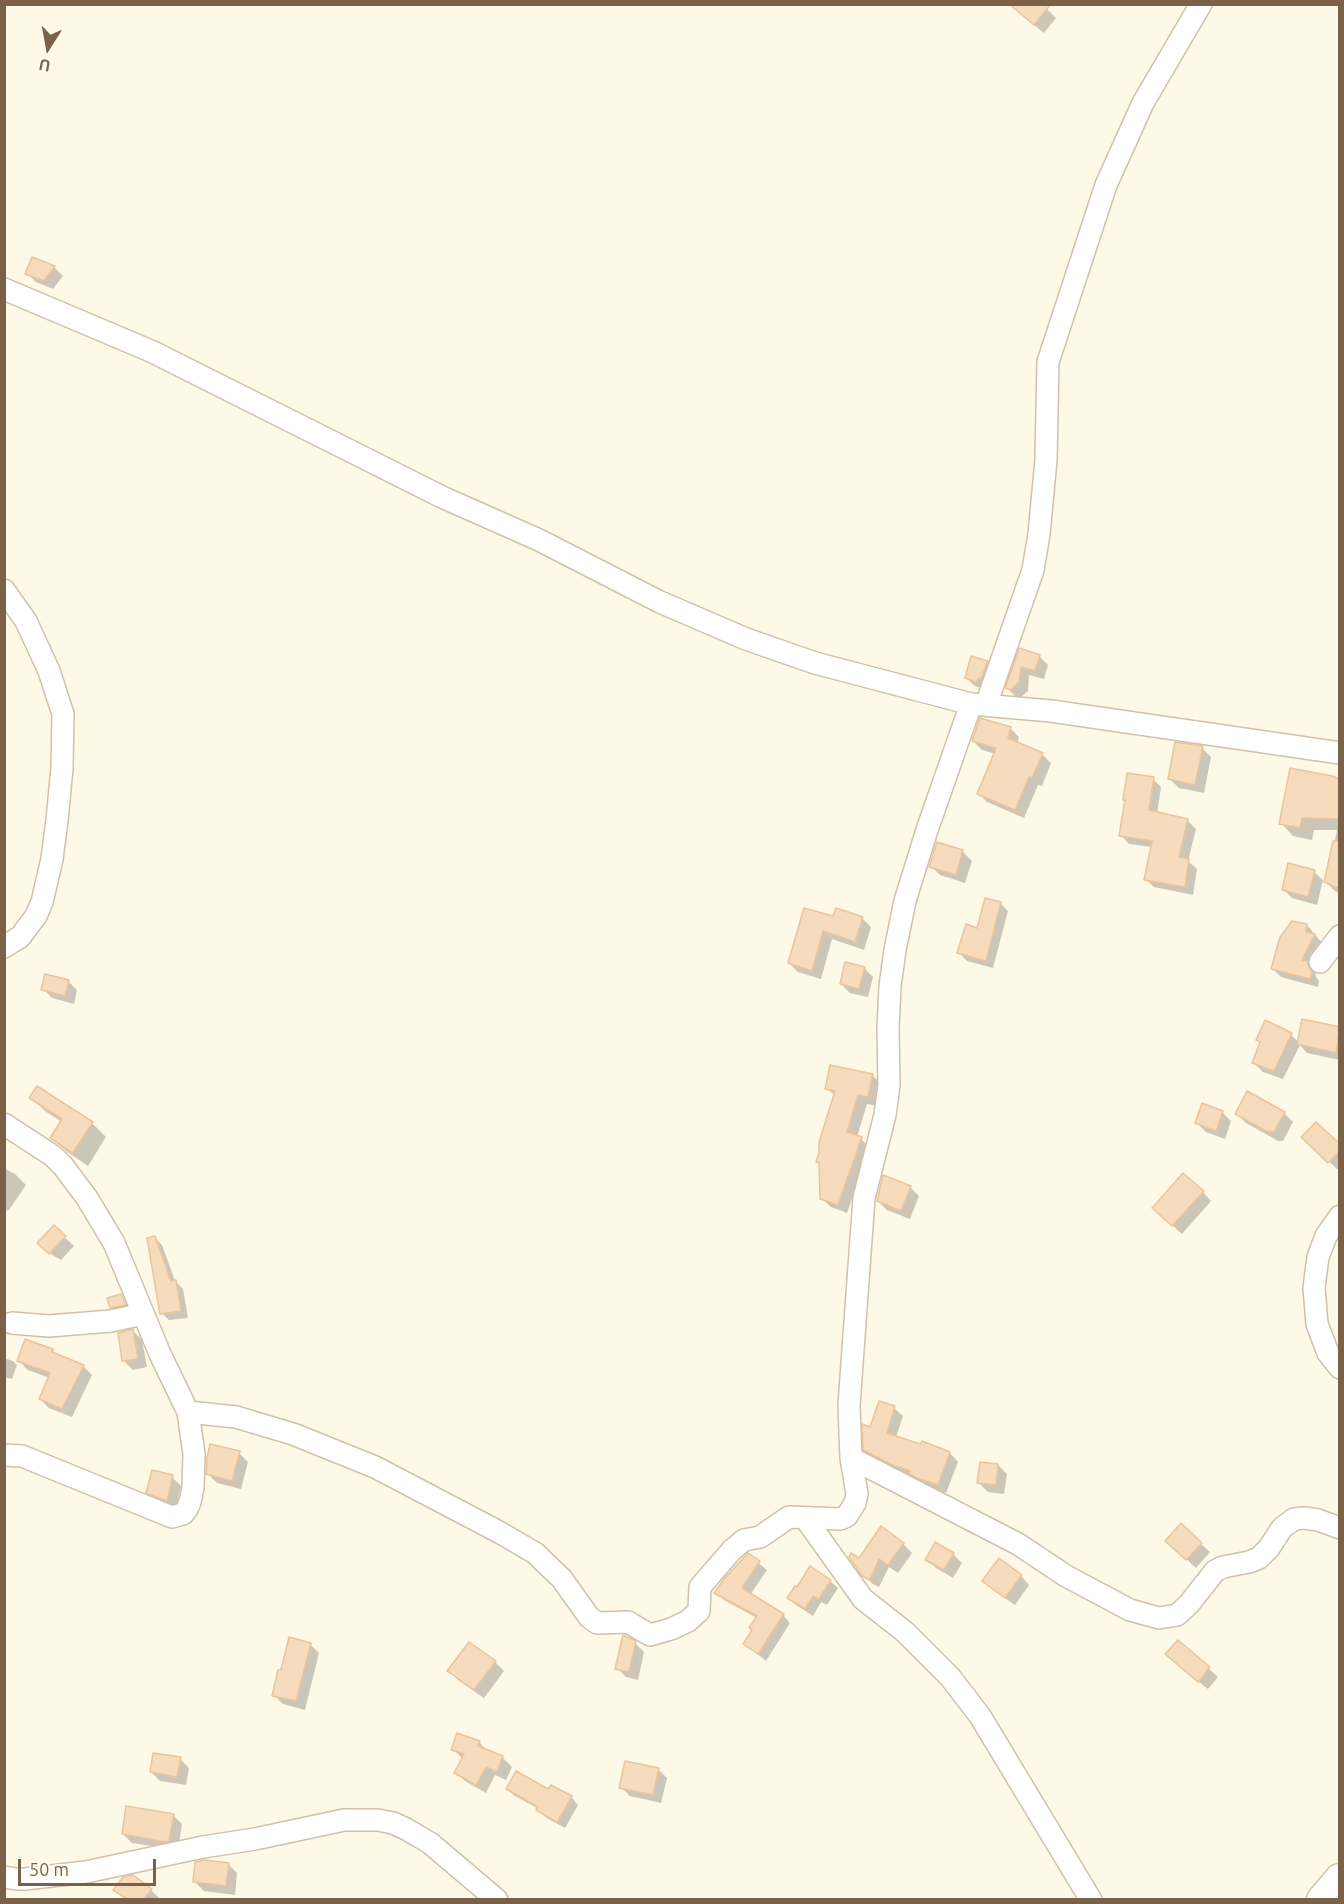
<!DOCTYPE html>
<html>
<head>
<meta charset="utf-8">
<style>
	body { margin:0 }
	#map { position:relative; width:1344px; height:1904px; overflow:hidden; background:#fef8e6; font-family:Ubuntu,sans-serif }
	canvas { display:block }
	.frame { position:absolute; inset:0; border:6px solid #7a6148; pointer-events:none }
	.north { position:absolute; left:18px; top:18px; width:60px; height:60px; -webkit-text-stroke:4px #fffbee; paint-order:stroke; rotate:191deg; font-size:16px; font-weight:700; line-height:24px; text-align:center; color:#7a6148 }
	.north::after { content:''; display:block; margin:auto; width:21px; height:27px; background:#7a6148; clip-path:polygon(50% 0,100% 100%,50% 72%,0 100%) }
	.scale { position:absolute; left:18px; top:1859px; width:138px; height:27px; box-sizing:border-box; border:3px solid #7a6148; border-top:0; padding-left:8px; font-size:18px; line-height:21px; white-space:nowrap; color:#7a6148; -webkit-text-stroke:4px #fffbee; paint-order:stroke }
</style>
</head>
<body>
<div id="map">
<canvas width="1344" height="1904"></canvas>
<div class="frame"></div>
<div class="north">U</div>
<div class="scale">50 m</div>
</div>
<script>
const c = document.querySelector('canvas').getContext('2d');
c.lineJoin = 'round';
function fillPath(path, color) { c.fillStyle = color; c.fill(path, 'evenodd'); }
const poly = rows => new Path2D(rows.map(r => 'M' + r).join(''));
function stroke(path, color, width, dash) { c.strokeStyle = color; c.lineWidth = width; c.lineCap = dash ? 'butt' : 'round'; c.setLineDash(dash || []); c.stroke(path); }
fillPath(poly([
	[1042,4,1056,18,1044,33,1028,20],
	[54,267,63,276,53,289,36,282,27,273],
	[1020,650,1039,656,1048,665,1044,679,1029,675,1028,691,1020,698,1016,697,1007,688],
	[987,662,995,670,985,689,975,686,966,678],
	[1010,728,1019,737,1017,744,1042,754,1051,763,1042,786,1038,785,1024,818,987,802,978,793,996,754,982,750,973,741],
	[1202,748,1211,757,1204,793,1179,788,1170,779],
	[1153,779,1161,787,1157,814,1187,820,1196,829,1188,861,1197,869,1193,895,1154,887,1145,879,1152,847,1129,844,1121,835,1126,802,1124,800],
	[1340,781,1340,893,1335,891,1326,882,1337,830,1314,830,1312,840,1293,836,1281,823],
	[938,844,963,852,972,861,965,883,940,875,931,866],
	[1314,872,1323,880,1317,905,1292,898,1283,889],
	[1000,903,1008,911,993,968,967,961,959,953],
	[834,918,862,918,871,927,864,950,832,939,821,979,798,972,789,963],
	[1307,925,1322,943,1310,966,1315,971,1316,977,1319,981,1318,987,1281,977,1273,969],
	[864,968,873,977,868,997,850,993,841,984],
	[68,981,77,990,74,1004,52,998,43,989],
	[1266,1022,1291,1035,1299,1042,1340,1029,1340,1060,1307,1053,1300,1045,1283,1079,1263,1072,1254,1063],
	[872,1075,881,1084,877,1106,867,1104,857,1137,861,1139,870,1148,847,1213,831,1207,821,1198,835,1096,827,1088],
	[37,1088,92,1123,106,1137,88,1166,66,1151,52,1138,62,1122,45,1111,31,1097],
	[1222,1112,1231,1121,1225,1139,1206,1132,1197,1123],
	[1284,1113,1293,1122,1283,1141,1278,1141,1246,1123,1237,1114],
	[1303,1137,1340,1146,1340,1169,1338,1170],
	[4,1168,15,1174,26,1185,9,1210,4,1211],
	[910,1187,919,1196,910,1219,887,1210,878,1201],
	[1203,1192,1211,1201,1182,1234,1163,1217],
	[54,1227,74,1246,61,1260,47,1252],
	[155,1238,162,1245,175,1281,183,1289,188,1318,169,1320,162,1313],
	[121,1296,125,1300,129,1309,115,1312,111,1307],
	[133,1331,142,1340,147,1367,133,1370,124,1361],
	[52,1350,58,1356,83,1366,92,1375,72,1417,49,1408,40,1399,50,1378,28,1370,19,1361],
	[4,1358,13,1361,17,1365,12,1379,4,1377],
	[894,1408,903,1416,896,1437,950,1453,958,1462,946,1493,927,1486,916,1478,874,1458,865,1449],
	[239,1453,248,1462,241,1489,217,1483,208,1474],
	[998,1465,1007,1474,1004,1494,988,1492,979,1483],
	[172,1477,181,1486,176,1509,157,1501,148,1492],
	[903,1544,912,1553,898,1573,889,1567,879,1587,873,1584,863,1575,860,1559],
	[1201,1544,1210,1552,1196,1568,1176,1549],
	[953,1554,962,1563,953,1578,936,1568,927,1559],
	[749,1555,767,1570,750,1595,783,1615,790,1623,766,1661,745,1644,753,1631,757,1618,724,1600,716,1593],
	[1021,1576,1029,1585,1015,1605,993,1590,984,1581],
	[830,1581,838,1588,827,1605,821,1602,813,1616,796,1605,789,1598],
	[1178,1642,1218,1677,1208,1689,1176,1663],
	[635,1643,644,1652,638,1680,626,1677,617,1668],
	[310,1644,319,1653,305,1710,283,1704,274,1695],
	[495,1662,504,1671,484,1698,458,1680,449,1671],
	[479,1742,488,1752,503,1758,512,1767,506,1780,495,1775,486,1793,465,1781,456,1772,463,1759,453,1749],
	[180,1759,189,1768,186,1785,160,1781,151,1772],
	[658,1769,667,1778,661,1803,630,1796,621,1787],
	[507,1789,549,1791,571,1797,578,1805,565,1828,545,1817,539,1809,515,1796],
	[173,1815,182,1824,178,1850,132,1843,123,1834],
	[228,1864,237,1873,235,1895,204,1891,195,1882],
	[132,1877,151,1890,160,1899,126,1900,115,1889]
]), '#0003');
const building = poly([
	[1009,4,1051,4,1034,25,1009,4],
	[32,257,55,266,44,281,25,274,32,257],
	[1019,648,1040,655,1035,671,1021,667,1019,682,1011,690,1005,688,1019,648],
	[971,656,988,661,981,679,979,678,976,682,965,678,971,656],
	[980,718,1011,727,1008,738,1043,753,1032,778,1029,777,1015,810,977,794,996,748,972,741,980,718],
	[1175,742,1203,746,1195,785,1168,779,1175,742],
	[1290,768,1332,776,1340,779,1340,819,1302,818,1300,828,1279,824,1290,768],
	[1127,773,1154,777,1149,810,1188,819,1179,857,1189,859,1185,887,1144,880,1152,841,1119,836,1125,800,1123,800,1127,773],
	[1333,841,1340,841,1340,889,1324,882,1333,841],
	[937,842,963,850,956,875,929,867,937,842],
	[1288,863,1315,870,1308,897,1282,890,1288,863],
	[985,898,1001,902,986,961,957,953,966,924,977,928,985,898],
	[804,908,833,916,836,908,863,917,855,942,823,931,812,971,788,963,804,908],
	[1292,921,1307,924,1306,932,1315,934,1302,960,1307,961,1309,967,1312,972,1310,979,1271,969,1280,937,1292,921],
	[845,962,865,967,859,989,840,984,845,962],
	[45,974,69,980,65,996,41,990,45,974],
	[1302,1019,1340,1027,1336,1053,1297,1044,1302,1019],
	[1265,1020,1292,1033,1274,1071,1252,1063,1260,1042,1256,1040,1265,1020],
	[830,1065,873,1074,868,1097,858,1095,847,1132,862,1137,838,1205,820,1199,819,1163,816,1162,819,1153,819,1142,835,1091,825,1089,830,1065],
	[37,1086,93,1122,73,1153,50,1138,62,1119,29,1098,37,1086],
	[1247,1091,1285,1112,1274,1132,1268,1132,1235,1114,1247,1091],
	[1202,1103,1223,1111,1216,1131,1195,1123,1202,1103],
	[1316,1122,1340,1144,1340,1151,1328,1163,1301,1137,1316,1122],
	[1183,1173,1204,1191,1172,1226,1152,1208,1183,1173],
	[883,1175,911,1186,901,1211,877,1201,883,1175],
	[54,1225,66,1236,49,1254,37,1243,54,1225],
	[155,1236,171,1281,176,1280,181,1311,160,1314,147,1238,155,1236],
	[121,1294,126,1305,110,1308,107,1298,121,1294],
	[133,1329,138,1359,122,1361,118,1333,133,1329],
	[25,1339,53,1349,52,1352,84,1365,62,1409,39,1399,50,1373,17,1361,25,1339],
	[879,1401,895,1406,887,1433,920,1444,922,1441,950,1452,938,1485,917,1478,909,1474,910,1471,895,1466,863,1450,862,1424,870,1427,879,1401],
	[210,1444,240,1451,232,1481,206,1474,207,1458,210,1444],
	[980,1462,998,1464,996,1485,977,1483,980,1462],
	[152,1470,173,1475,167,1501,146,1493,152,1470],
	[1181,1523,1202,1543,1186,1560,1165,1541,1181,1523],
	[881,1526,904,1543,888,1565,879,1559,870,1580,862,1576,849,1557,851,1553,859,1558,881,1526],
	[935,1542,954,1553,944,1570,925,1560,935,1542],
	[748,1553,760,1561,742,1588,784,1614,758,1654,743,1644,752,1630,749,1628,757,1616,714,1593,724,1579,748,1553],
	[999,1558,1022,1575,1005,1598,982,1581,999,1558],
	[810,1566,831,1580,819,1599,813,1596,805,1609,787,1598,795,1586,797,1587,810,1566],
	[623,1635,636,1641,629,1672,615,1669,623,1635],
	[289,1637,311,1643,296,1701,272,1696,278,1670,281,1670,289,1637],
	[1178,1640,1210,1667,1198,1682,1165,1654,1178,1640],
	[469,1642,496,1661,474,1690,447,1671,469,1642],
	[457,1733,480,1741,478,1746,503,1756,497,1772,486,1767,476,1785,454,1773,464,1754,451,1750,457,1733],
	[153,1753,181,1757,177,1777,150,1772,153,1753],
	[625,1761,659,1768,653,1795,619,1788,625,1761],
	[516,1771,548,1789,551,1785,572,1796,557,1822,536,1810,538,1807,506,1789,516,1771],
	[126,1806,174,1814,169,1841,165,1842,122,1834,126,1806],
	[205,1860,229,1863,226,1886,193,1882,195,1862,205,1860],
	[133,1875,152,1889,144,1899,127,1899,113,1890,123,1877,133,1875]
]);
fillPath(building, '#f6dbbc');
stroke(building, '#eac49b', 1.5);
const street = poly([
	[4,289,153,352,442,497,539,540,660,602,746,639,815,663,971,704,1051,711,1340,753],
	[4,590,26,621,49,671,63,714,62,768,57,820,52,859,42,902,36,916,20,937,4,947],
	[986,705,1033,570,1039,534,1046,460,1048,362,1106,185,1143,103,1201,4],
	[1320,962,1340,936],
	[4,1124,53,1156,63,1166,87,1198,114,1243,160,1354,188,1412,194,1454,193,1488,190,1502,187,1509,183,1514,172,1517,22,1456,4,1455],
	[1340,1216,1326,1236,1318,1257,1314,1288,1317,1324,1328,1353,1340,1368],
	[12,1323,49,1326,111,1321,143,1314],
	[188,1412,236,1417,266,1426,293,1434,375,1467,499,1532,535,1553,562,1579,589,1617,597,1623,628,1622,650,1635,671,1629,688,1621,699,1611,700,1587,732,1550,744,1540,760,1537,789,1517,840,1519,847,1516,855,1503,857,1494,851,1458,849,1405,864,1198,885,1115,889,1085,888,1028,890,986,895,950,905,901,927,830,971,704],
	[851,1458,1018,1544,1066,1576,1130,1610,1159,1618,1177,1615,1189,1604,1215,1571,1223,1567,1249,1562,1259,1558,1269,1548,1282,1528,1294,1519,1304,1518,1318,1520,1340,1528],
	[805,1518,863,1599,905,1632,950,1677,980,1716,1091,1900],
	[4,1877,16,1879,25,1879,86,1872,203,1847,255,1839,344,1820,378,1820,393,1823,406,1829,430,1843,497,1900]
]);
const secondary = poly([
	[1322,1900,1340,1879]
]);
stroke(street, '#d1c1aa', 24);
stroke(secondary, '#d4c2a8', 33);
stroke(street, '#fff', 21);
stroke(secondary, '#fff', 30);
</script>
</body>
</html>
